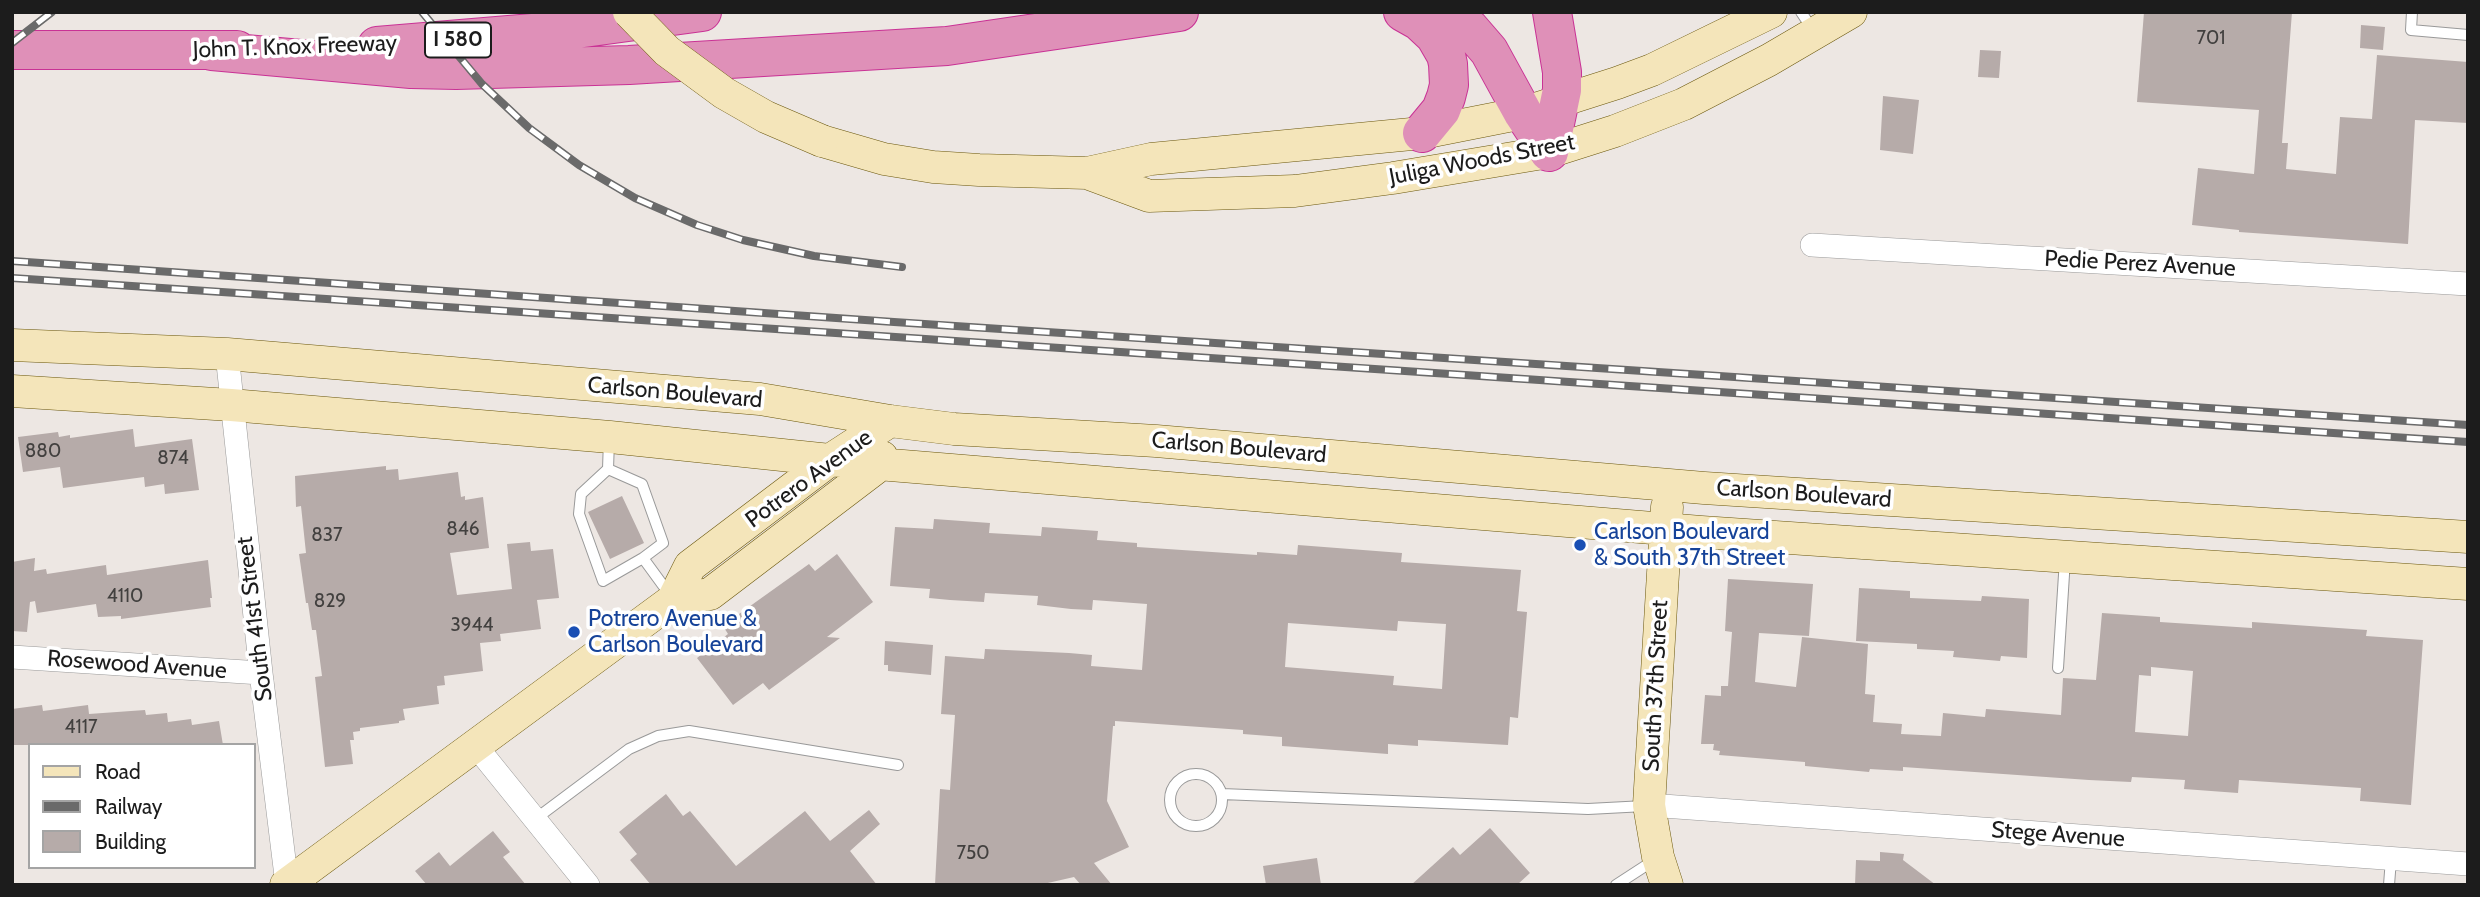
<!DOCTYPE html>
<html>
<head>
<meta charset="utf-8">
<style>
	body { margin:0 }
	#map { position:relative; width:2480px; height:897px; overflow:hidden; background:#ede7e3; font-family:Cabin,sans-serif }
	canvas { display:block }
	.frame { position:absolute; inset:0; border:14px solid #1c1c1c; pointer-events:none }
	.legend { position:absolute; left:28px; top:743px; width:228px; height:126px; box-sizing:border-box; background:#fff; border:2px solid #a4a4a4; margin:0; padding:9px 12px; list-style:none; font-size:21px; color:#1c1c1c }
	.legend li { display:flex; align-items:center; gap:14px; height:35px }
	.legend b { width:35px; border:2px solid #a4a4a4 }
</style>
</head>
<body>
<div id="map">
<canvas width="2480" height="897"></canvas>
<div class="frame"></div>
<ul class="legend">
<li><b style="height:9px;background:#f4e5ba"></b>Road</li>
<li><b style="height:9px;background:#6a6a6a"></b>Railway</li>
<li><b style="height:19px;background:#b6aba9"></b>Building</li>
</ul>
</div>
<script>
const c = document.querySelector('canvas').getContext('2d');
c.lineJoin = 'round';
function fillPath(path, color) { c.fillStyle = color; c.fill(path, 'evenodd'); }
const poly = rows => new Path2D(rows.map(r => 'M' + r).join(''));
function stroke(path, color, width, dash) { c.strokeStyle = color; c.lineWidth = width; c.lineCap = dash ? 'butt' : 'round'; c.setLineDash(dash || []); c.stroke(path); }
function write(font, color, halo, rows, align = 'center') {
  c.font = font + ' Cabin,sans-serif'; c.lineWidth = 7; c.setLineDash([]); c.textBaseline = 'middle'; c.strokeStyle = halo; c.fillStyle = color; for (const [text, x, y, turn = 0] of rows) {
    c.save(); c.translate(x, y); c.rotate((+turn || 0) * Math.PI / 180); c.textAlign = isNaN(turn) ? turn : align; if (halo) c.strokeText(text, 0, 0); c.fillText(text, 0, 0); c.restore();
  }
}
fillPath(poly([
	[2144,12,2292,12,2282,143,2288,143,2286,169,2336,174,2340,117,2372,119,2377,55,2468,62,2468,123,2415,120,2408,244,2239,232,2239,230,2192,225,2198,168,2254,174,2259,110,2137,102],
	[2361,25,2385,27,2383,50,2360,48],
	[1980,50,2001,51,1999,78,1978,77],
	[1883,96,1919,100,1913,154,1880,150],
	[133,429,135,447,192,439,199,490,165,494,164,484,145,487,144,477,63,488,60,467,23,472,18,437,58,432,59,437,70,435,70,438],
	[386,466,386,470,398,469,399,480,458,472,461,497,465,496,465,500,483,497,489,548,450,553,457,595,512,589,507,544,530,542,531,551,553,549,559,598,537,600,541,629,500,634,501,641,480,643,483,671,444,676,445,685,437,686,439,704,403,709,405,720,399,721,399,723,360,728,360,731,353,732,354,740,350,740,353,764,325,767,315,677,322,676,316,630,312,630,308,603,306,603,299,554,306,553,301,506,296,507,295,476],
	[622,496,644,543,610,559,588,512],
	[934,519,990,523,989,533,1041,536,1042,527,1098,531,1097,540,1137,543,1137,547,1257,555,1257,552,1297,555,1298,545,1402,553,1401,562,1521,570,1517,611,1527,612,1518,718,1510,717,1508,745,1418,740,1418,746,1388,744,1388,754,1282,746,1282,737,1243,734,1243,730,1115,721,1115,726,1113,726,1107,801,1129,847,1094,863,1112,885,1081,885,1074,877,1039,885,935,885,940,789,950,790,955,715,941,714,945,656,984,659,985,649,1069,653,1092,655,1091,666,1142,670,1147,604,1093,600,1092,610,1071,609,1037,605,1038,596,985,593,984,602,950,600,929,598,930,589,890,586,895,527,933,529],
	[1398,621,1446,624,1442,689,1393,685,1394,676,1285,667,1288,623,1397,631],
	[837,554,873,602,827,637,840,638,769,690,763,683,733,705,697,658,728,634,723,626,739,614,809,564,815,571],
	[35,558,34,571,46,569,47,574,106,565,107,575,208,560,212,598,210,598,211,607,121,619,121,616,98,617,96,604,37,613,35,601,30,602,27,632,12,631,12,562],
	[1728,579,1813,584,1809,636,1759,633,1755,682,1796,687,1802,637,1868,644,1865,694,1875,695,1873,722,1902,724,1901,734,1941,736,1943,713,1985,717,1986,709,2061,715,2063,678,2096,680,2102,613,2160,617,2160,622,2252,628,2252,622,2367,630,2366,636,2423,640,2411,805,2360,801,2361,788,2239,780,2238,793,2184,789,2185,780,2132,777,2131,782,2089,780,1903,767,1903,771,1870,769,1869,772,1805,766,1805,762,1719,755,1720,751,1713,750,1714,744,1701,744,1705,695,1721,696,1721,686,1728,686,1732,632,1725,631],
	[2151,667,2193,671,2188,736,2135,732,2139,675,2151,676],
	[1859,588,1910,591,1910,598,1981,601,1982,596,2029,599,2027,658,2001,656,2000,661,1953,657,1954,651,1917,649,1917,644,1856,641],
	[885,641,933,645,931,675,888,671,888,665,884,665],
	[42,705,43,711,88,705,89,714,145,710,146,715,167,713,168,722,191,719,192,725,219,721,223,745,12,745,12,709],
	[666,794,683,816,690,811,736,866,805,811,830,841,869,810,880,824,850,851,877,885,651,885,630,860,637,854,619,832],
	[1490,828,1530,873,1517,885,1411,885,1453,847,1460,855],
	[493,831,510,852,503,857,526,885,427,885,415,871,439,852,450,866],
	[1880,852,1904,854,1903,860,1936,885,1855,885,1856,860,1880,861],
	[1317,858,1321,885,1266,885,1263,866]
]), '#b6aba9');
const lane = poly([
	[1801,12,1813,30],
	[2412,12,2411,30,2468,35],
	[609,440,608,469,581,494,579,514,603,581,643,558],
	[608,469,642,484,663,543,643,558,670,595],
	[2058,668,2065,559],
	'1170 800a26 26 0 1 1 52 0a26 26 0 1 1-52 0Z',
	[1222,794,1588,809,1645,806],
	[534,820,629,749,658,736,689,731,898,765],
	[1616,885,1656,859],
	[2389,885,2391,859]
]);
const street = poly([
	[1812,245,2468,284],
	[227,354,261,673,287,884],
	[12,657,261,673],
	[475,745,588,885],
	[1649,805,2468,864]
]);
const secondary = poly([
	[822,141,884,159,933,167,979,170,1087,173,1151,159,1422,133,1523,113,1617,83,1652,70,1771,12],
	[1087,173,1149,196,1295,191,1393,178,1549,152,1615,131,1684,104,1769,60,1851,12],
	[12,345,227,354,760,399,890,421,954,429,1156,441,1704,488,2468,537],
	[12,391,231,405,610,437,830,460,1701,532,2468,584],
	[1667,507,1649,805,1658,857,1667,885],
	[673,600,690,566,830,460,890,421],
	[286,885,673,600,710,594,881,464,882,457]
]);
const highway = poly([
	[1403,12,1419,21,1435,36,1446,55,1448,64,1449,85,1446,97,1441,110,1422,133],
	[1451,12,1470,29,1489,51,1523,113,1549,152],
	[377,46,569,30,702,12],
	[12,50,237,50],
	[212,51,411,69,456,70,629,65,947,46,1179,12],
	[1549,152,1562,90,1562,72,1552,12]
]);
stroke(lane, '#999', 12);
stroke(street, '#999', 24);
stroke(secondary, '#6a570d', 33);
stroke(highway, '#c93295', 40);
stroke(lane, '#fff', 10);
stroke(street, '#fff', 23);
stroke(secondary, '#f4e5ba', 32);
stroke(highway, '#df90b8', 38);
const rail = poly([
	[422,12,482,84,529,128,579,165,635,198,697,225,743,240,814,256,902,267],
	[12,43,52,12],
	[12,261,894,322,2468,425],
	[12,278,2468,442]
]);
stroke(rail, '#6a6a6a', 8);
stroke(rail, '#fff', 5, [16]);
const secondaryBridge = poly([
	[629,12,667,51,724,93,766,117,822,141]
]);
stroke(secondaryBridge, '#6a570d', 33, []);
stroke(secondaryBridge, '#f4e5ba', 32);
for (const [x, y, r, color] of [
	[1580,545,7,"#1a4fb4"],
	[574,632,7,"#1a4fb4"]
]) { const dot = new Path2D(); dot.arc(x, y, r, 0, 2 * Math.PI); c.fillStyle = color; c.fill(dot); stroke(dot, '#fff', 2.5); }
write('19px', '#42403f', null, [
	["701",2211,38],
	["880",43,451],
	["874",173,458],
	["846",463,529],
	["837",327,535],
	["4110",125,596],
	["829",330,601],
	["3944",472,625],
	["4117",81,727],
	["750",973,853]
]);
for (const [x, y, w] of [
	[458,40,66]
]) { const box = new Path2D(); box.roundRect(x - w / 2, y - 17.5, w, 35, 5); c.fillStyle = '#fff'; c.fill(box); stroke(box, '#1c1c1c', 2); }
write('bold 21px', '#1c1c1c', null, [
	["I 580",458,40]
]);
write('23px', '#1c1c1c', '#fff', [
	["John T. Knox Freeway",295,47,-2],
	["Juliga Woods Street",1482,160,-11],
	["Pedie Perez Avenue",2140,264,3],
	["Carlson Boulevard",675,393,5],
	["Carlson Boulevard",1239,448,5],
	["Potrero Avenue",809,479,-36],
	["Carlson Boulevard",1804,494,4],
	["South 41st Street",255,619,-97],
	["Rosewood Avenue",137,665,4],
	["South 37th Street",1656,686,-87],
	["Stege Avenue",2058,835,4]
]);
write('23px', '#164399', '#fff', [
	["Carlson Boulevard",1594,532],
	["& South 37th Street",1594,558],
	["Potrero Avenue &",588,619],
	["Carlson Boulevard",588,645]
], 'left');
</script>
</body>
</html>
